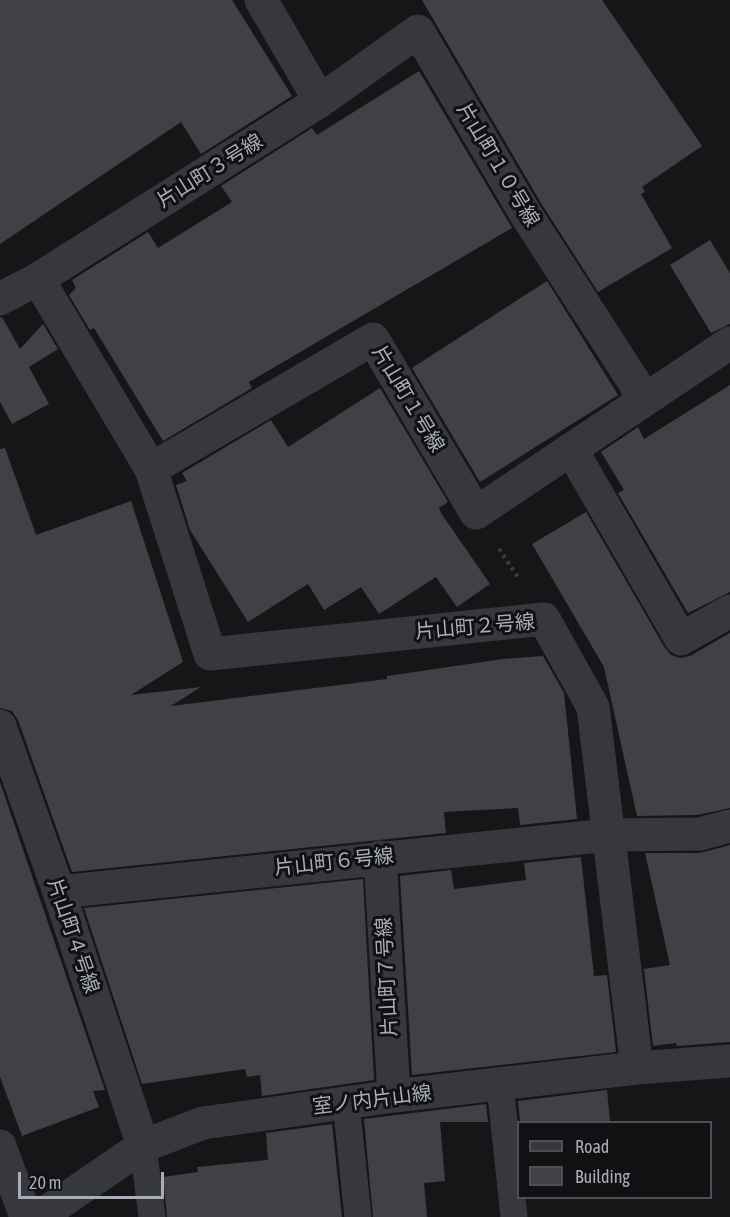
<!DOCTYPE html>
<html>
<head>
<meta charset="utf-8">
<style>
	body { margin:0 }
	#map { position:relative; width:730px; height:1217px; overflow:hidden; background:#161618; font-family:"Asap Condensed",sans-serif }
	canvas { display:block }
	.legend { position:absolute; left:517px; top:1121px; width:195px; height:78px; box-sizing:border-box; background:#111113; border:2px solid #4d4f55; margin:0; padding:8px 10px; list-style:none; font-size:18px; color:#a8adb8 }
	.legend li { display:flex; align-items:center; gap:12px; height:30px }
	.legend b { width:30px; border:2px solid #4d4f55 }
	.scale { position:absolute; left:18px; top:1172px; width:146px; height:27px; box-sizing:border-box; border:3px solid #a8adb8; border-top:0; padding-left:8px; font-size:18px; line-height:21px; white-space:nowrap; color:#a8adb8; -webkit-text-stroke:4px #111113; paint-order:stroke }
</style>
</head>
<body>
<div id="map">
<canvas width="730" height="1217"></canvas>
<ul class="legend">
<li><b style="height:8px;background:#37383d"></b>Road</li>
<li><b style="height:16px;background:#404145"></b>Building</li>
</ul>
<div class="scale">20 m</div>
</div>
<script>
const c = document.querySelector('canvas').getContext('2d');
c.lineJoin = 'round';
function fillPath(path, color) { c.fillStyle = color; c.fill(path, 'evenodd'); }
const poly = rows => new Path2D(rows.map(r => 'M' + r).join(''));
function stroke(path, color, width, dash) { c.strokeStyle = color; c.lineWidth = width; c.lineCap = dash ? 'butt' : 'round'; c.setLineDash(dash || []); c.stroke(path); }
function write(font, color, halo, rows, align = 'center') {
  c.font = font + ' "Asap Condensed","Noto Sans JP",sans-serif'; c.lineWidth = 6; c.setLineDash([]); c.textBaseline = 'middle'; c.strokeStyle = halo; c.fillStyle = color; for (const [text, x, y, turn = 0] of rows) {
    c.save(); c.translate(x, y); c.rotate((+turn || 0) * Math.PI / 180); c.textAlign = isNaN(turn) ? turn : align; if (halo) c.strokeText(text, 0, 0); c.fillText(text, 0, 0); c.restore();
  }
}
fillPath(poly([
	[0,0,232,0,292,96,201,154,181,122,0,244],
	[422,0,602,0,702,146,642,187,645,192,641,194,672,248,598,292,541,203],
	[419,71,512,228,249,382,252,388,163,441,94,328,90,330,69,295,76,288,72,280,148,232,158,248,232,202,221,186,312,128,317,135],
	[710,240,730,273,730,324,711,333,670,265],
	[547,281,618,395,480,482,412,368],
	[2,317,20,349,43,324,58,349,29,367,49,404,12,424,0,402,0,318],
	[730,385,730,592,688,613,618,493,624,490,601,452,638,427,644,439],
	[380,388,448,502,439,508,441,513,490,584,457,607,436,577,379,614,361,587,324,610,308,584,248,622,190,530,176,485,187,481,182,473,271,420,288,447],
	[5,448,36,535,131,501,183,662,131,695,201,687,171,706,387,679,387,676,503,659,543,656,564,693,577,819,520,825,518,808,444,812,446,833,72,872,18,720,12,711,0,708,0,449],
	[586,512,665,648,671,655,680,658,690,656,730,633,730,808,697,815,637,816,604,667,532,544],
	[0,782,105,1090,93,1091,99,1107,22,1136,0,1077],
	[730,845,730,1042,677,1046,676,1043,653,1046,644,969,670,965,645,853,700,853],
	[581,857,594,976,607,975,616,1052,412,1075,400,876,451,870,454,889,526,880,524,863],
	[363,879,374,1080,262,1096,260,1075,247,1077,245,1069,142,1084,84,908],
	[607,1090,610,1122,520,1122,518,1101],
	[486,1104,488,1122,440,1122,445,1181,424,1183,427,1217,373,1217,364,1119],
	[332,1124,342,1217,167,1217,163,1177,198,1172,197,1167,268,1160,266,1133]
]), '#404145');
stroke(poly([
	[499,549,520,580]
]), '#3d3f44', 4, [3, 4.5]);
stroke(poly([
	[500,1084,514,1217],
	[346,1103,358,1217],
	[143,1146,152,1217]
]), '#37383d', 27);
stroke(poly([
	[320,101,418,31,525,213,645,399],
	[38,279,151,469,373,339,476,513,730,343],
	[0,299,38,279,320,101,261,0],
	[571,449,681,639,730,611],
	[151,469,210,654,544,619,593,707,637,1068],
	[0,726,59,892,143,1146],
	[380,857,394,1096],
	[59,892,609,835,700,834,730,826],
	[0,1146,26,1217],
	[39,1217,143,1146,203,1123,394,1096,637,1068,730,1061]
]), '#37383d', 33);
write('20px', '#a8adb8', '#111113', [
	["片山町１０号線",498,165,59],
	["片山町３号線",210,171,-32],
	["片山町１号線",408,399,59],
	["片山町２号線",475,627,-5],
	["片山町６号線",334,862,-6],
	["片山町４号線",73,936,71],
	["片山町７号線",387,977,-93],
	["室ノ内片山線",372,1100,-7]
]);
</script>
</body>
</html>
